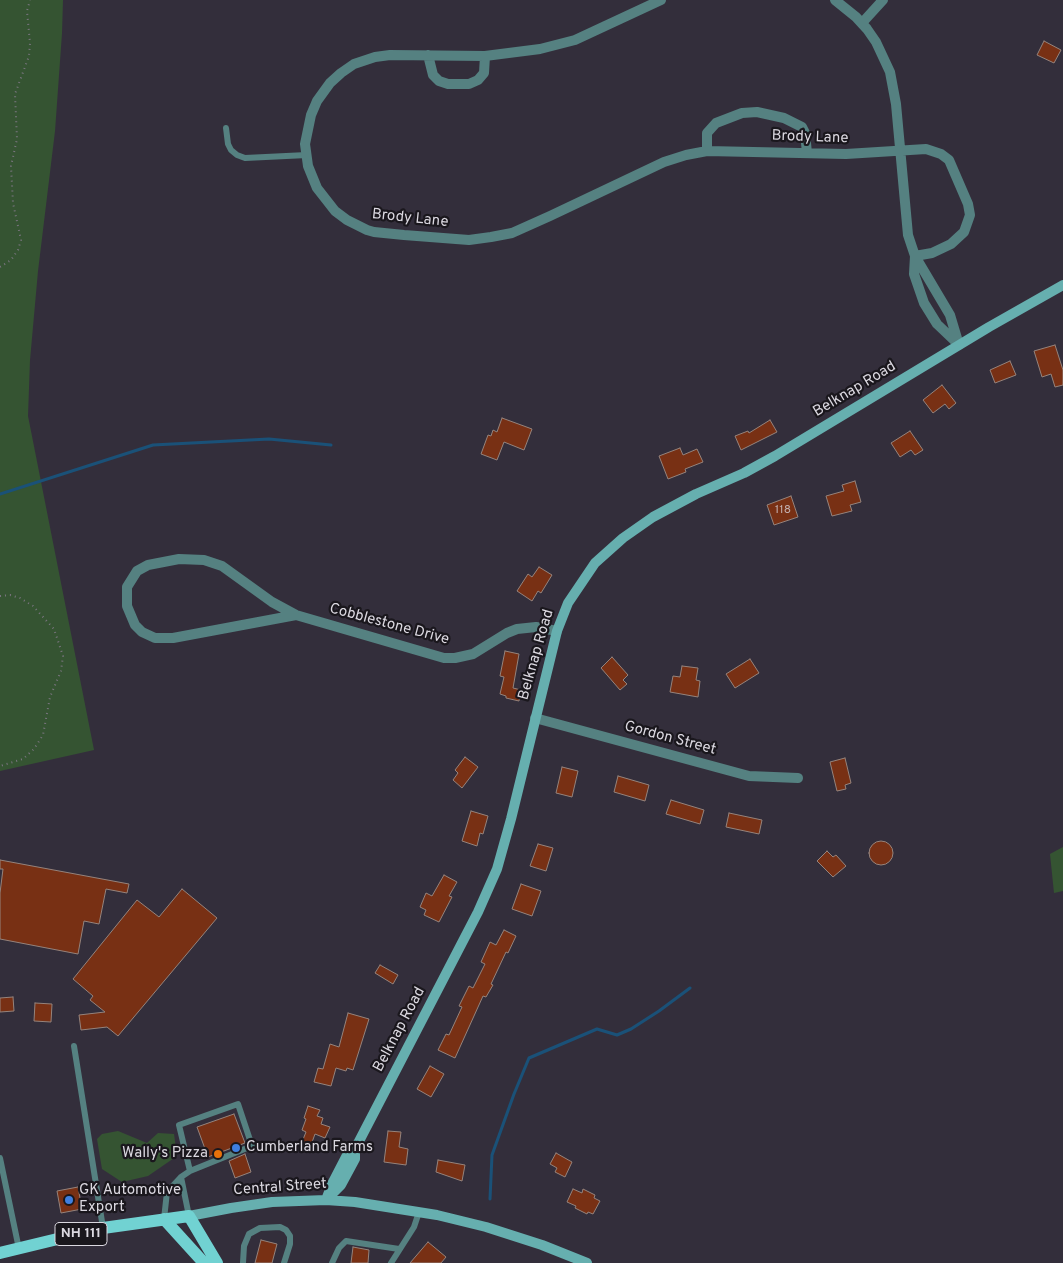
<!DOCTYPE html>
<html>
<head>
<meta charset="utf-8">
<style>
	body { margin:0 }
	canvas { display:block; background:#332e3b }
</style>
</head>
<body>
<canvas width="1063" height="1263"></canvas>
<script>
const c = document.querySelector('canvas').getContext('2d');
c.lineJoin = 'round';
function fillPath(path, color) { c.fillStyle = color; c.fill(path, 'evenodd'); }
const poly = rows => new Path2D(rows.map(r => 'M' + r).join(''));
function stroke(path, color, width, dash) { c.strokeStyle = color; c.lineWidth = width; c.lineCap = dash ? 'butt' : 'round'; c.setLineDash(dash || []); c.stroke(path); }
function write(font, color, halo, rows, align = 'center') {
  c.font = font + ' Overpass,sans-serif'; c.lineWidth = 4.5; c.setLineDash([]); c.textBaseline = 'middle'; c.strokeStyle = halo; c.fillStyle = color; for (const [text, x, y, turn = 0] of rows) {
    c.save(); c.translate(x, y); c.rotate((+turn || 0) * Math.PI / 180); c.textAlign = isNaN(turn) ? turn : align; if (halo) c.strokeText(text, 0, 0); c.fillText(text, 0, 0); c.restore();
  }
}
fillPath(poly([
	[0,0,63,0,62,33,55,131,38,271,30,360,28,416,94,750,0,771],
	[1063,847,1063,891,1054,893,1050,854],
	[118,1131,147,1143,158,1133,174,1134,177,1156,148,1176,122,1182,102,1169,97,1139,102,1134]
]), '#355432');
stroke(poly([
	[0,494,153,445,269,439,331,445],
	[490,1199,492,1155,514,1094,529,1058,597,1029,617,1035,631,1029,659,1011,690,988]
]), '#1a5178', 3);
const building = poly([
	[1044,41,1061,50,1054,63,1037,55,1044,41],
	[1055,345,1063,370,1063,385,1055,387,1051,374,1042,377,1034,351,1055,345],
	[1010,361,1016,375,995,383,990,370,1010,361],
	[942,385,956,403,949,409,945,404,933,413,923,400,942,385],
	[502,418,532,429,524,450,504,442,497,460,481,454,488,435,491,436,493,430,497,432,502,418],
	[770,420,777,432,741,450,735,436,748,431,749,433,770,420],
	[910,431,923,450,915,455,911,450,900,457,891,443,910,431],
	[680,448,683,455,697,449,703,462,685,469,686,472,668,479,659,456,680,448],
	[855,481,861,502,850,505,852,511,832,516,826,496,844,491,842,485,855,481],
	[791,496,798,517,774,525,767,505,791,496],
	[539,567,552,575,541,593,538,591,532,601,517,591,528,574,532,577,539,567],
	[505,651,519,654,513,688,521,690,519,701,506,698,506,696,500,694,504,677,500,676,505,651],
	[612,657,628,675,623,680,627,684,620,690,601,668,612,657],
	[750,659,759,673,735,688,726,674,750,659],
	[682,666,698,668,696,680,700,681,698,697,670,692,673,676,680,677,682,666],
	[465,757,478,767,462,788,453,780,458,773,455,770,465,757],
	[845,758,851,783,845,785,846,789,837,791,830,762,845,758],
	[562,767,578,771,572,797,556,793,562,767],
	[618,776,649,785,645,801,614,792,618,776],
	[671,800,704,810,700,824,666,814,671,800],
	[471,811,488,816,483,834,480,833,477,846,462,841,471,811],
	[729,813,762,820,759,834,726,827,729,813],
	'869 853a12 12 0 1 1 24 0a12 12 0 1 1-24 0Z',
	[538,844,553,848,546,871,530,866,538,844],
	[827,851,833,857,836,855,846,866,833,877,817,861,827,851],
	[0,860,129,884,127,893,106,889,99,924,84,921,78,954,0,939,0,893,3,869,0,869,0,860],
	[444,875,457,882,449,896,452,897,439,922,424,915,426,910,420,907,426,893,432,896,444,875],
	[521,884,541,891,532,916,512,909,521,884],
	[182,889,217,918,118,1036,107,1027,81,1030,79,1015,105,1012,90,1000,93,996,73,979,137,900,159,917,182,889],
	[504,930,516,936,508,953,506,952,491,984,493,985,486,997,483,996,455,1058,438,1050,446,1034,449,1035,462,1007,459,1006,469,986,473,988,485,964,481,962,490,942,496,945,504,930],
	[380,965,398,975,393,984,375,973,380,965],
	[13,997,14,1011,0,1012,0,998,13,997],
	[35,1003,52,1004,51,1022,34,1021,35,1003],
	[348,1013,369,1019,353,1070,347,1068,346,1071,336,1068,331,1086,314,1082,318,1068,323,1069,330,1044,339,1047,348,1013],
	[430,1066,444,1074,431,1097,417,1089,430,1066],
	[308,1106,320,1110,317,1116,323,1118,321,1124,330,1127,325,1138,315,1134,311,1145,302,1142,306,1132,302,1130,306,1119,304,1118,308,1106],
	[234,1114,245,1143,208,1157,197,1127,234,1114],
	[388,1131,401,1132,399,1147,408,1149,406,1165,384,1162,388,1131],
	[556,1153,572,1162,565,1177,555,1172,557,1168,550,1164,556,1153],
	[245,1154,251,1172,235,1178,229,1161,245,1154],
	[438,1160,465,1165,462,1181,436,1172,438,1160],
	[78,1187,82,1209,61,1213,57,1191,78,1187],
	[573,1189,582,1193,583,1189,595,1195,594,1198,600,1201,593,1214,588,1212,587,1214,575,1208,576,1206,567,1202,573,1189],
	[261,1240,277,1244,272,1263,255,1263,261,1240],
	[428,1242,446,1257,441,1263,410,1263,428,1242],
	[353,1247,369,1250,368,1263,351,1263,353,1247]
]);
fillPath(building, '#783014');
stroke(building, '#95837c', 1);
stroke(poly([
	[0,267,11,260,18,250,21,240,13,203,11,166,17,139,15,94,29,56,30,43,27,11,30,0],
	[0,596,10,595,20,598,33,606,54,629,63,656,61,671,50,697,43,735,34,749,23,759,0,766]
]), '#7b7681', 2, [1, 4]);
stroke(poly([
	[226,128,228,144,231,150,237,155,245,158,307,155],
	[74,1046,103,1228],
	[0,1158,19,1249],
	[181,1177,189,1216],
	[164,1219,167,1192,181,1177,190,1171,252,1146,238,1104,179,1125,190,1171],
	[243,1263,244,1246,249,1234,260,1228,280,1227,286,1230,290,1236,290,1244,284,1263],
	[332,1263,339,1248,346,1241,399,1249],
	[391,1263,414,1227,419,1212]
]), '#558181', 6);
stroke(poly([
	[661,0,575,40,540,49,485,56,390,55,375,57,354,64,341,73,330,83,317,101,311,115,305,144,308,166,317,188,335,211,347,220,367,230,374,232,404,235,469,240,491,237,512,233,550,216,664,162,686,155,707,151,846,154,926,149,941,154,949,160,968,204,970,215,964,232,951,244,932,253,915,256],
	[835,0,856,17,867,29,876,42,890,72,896,104,908,235,915,256,950,315,959,345],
	[862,23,883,0],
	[428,55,433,75,439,81,448,84,469,84,478,80,484,73,485,56],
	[707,151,707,133,716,123,742,113,757,112,784,118,802,127,805,133,807,153],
	[915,256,914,274,924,303,937,324,958,344],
	[296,615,173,638,155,638,142,632,135,625,127,606,127,587,137,571,148,565,179,559,204,560,222,566,272,602,296,615,444,658,455,658,473,654,507,633,517,629,536,627,557,631],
	[535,718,749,776,798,778]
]), '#558181', 10);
stroke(poly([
	[327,1199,341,1185,355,1159,355,1149],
	[326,1200,332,1184,347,1155,355,1149,478,912,497,869,511,819,557,631,568,603,595,563,623,538,653,517,696,494,744,473,775,456,989,327,1063,285],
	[189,1216,231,1208,272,1202,326,1200,355,1202,437,1215,486,1227,542,1245,587,1263]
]), '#66afaf', 10);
stroke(poly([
	[164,1219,204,1263],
	[0,1253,103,1228,189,1216,217,1263]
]), '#71d2d2', 12);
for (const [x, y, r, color] of [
	[236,1148,5,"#3f7fe0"],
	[218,1154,5,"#e8710a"],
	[69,1200,5,"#3f7fe0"]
]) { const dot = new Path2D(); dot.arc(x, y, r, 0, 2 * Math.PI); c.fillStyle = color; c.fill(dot); stroke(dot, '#1a171d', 2); }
write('12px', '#c2aead', null, [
	["118",783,511]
]);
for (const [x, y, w] of [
	[81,1234,52]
]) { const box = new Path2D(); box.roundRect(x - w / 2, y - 11.5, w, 23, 4); c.fillStyle = '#1a171d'; c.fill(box); stroke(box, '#dbd8e0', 1); }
write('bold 14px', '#dbd8e0', null, [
	["NH 111",81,1234]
]);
write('15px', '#dbd8e0', '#1a171d', [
	["Brody Lane",810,138,2],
	["Brody Lane",410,219,6],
	["Belknap Road",855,390,-31],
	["Cobblestone Drive",389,625,15],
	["Belknap Road",537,655,-74],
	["Gordon Street",670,739,15],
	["Belknap Road",400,1030,-62],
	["Central Street",280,1188,-4]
]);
write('15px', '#dbd8e0', '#1a171d', [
	["Cumberland Farms",246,1148],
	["Wally's Pizza",208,1154,"right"],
	["GK Automotive",79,1191],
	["Export",79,1208]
], 'left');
</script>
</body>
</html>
